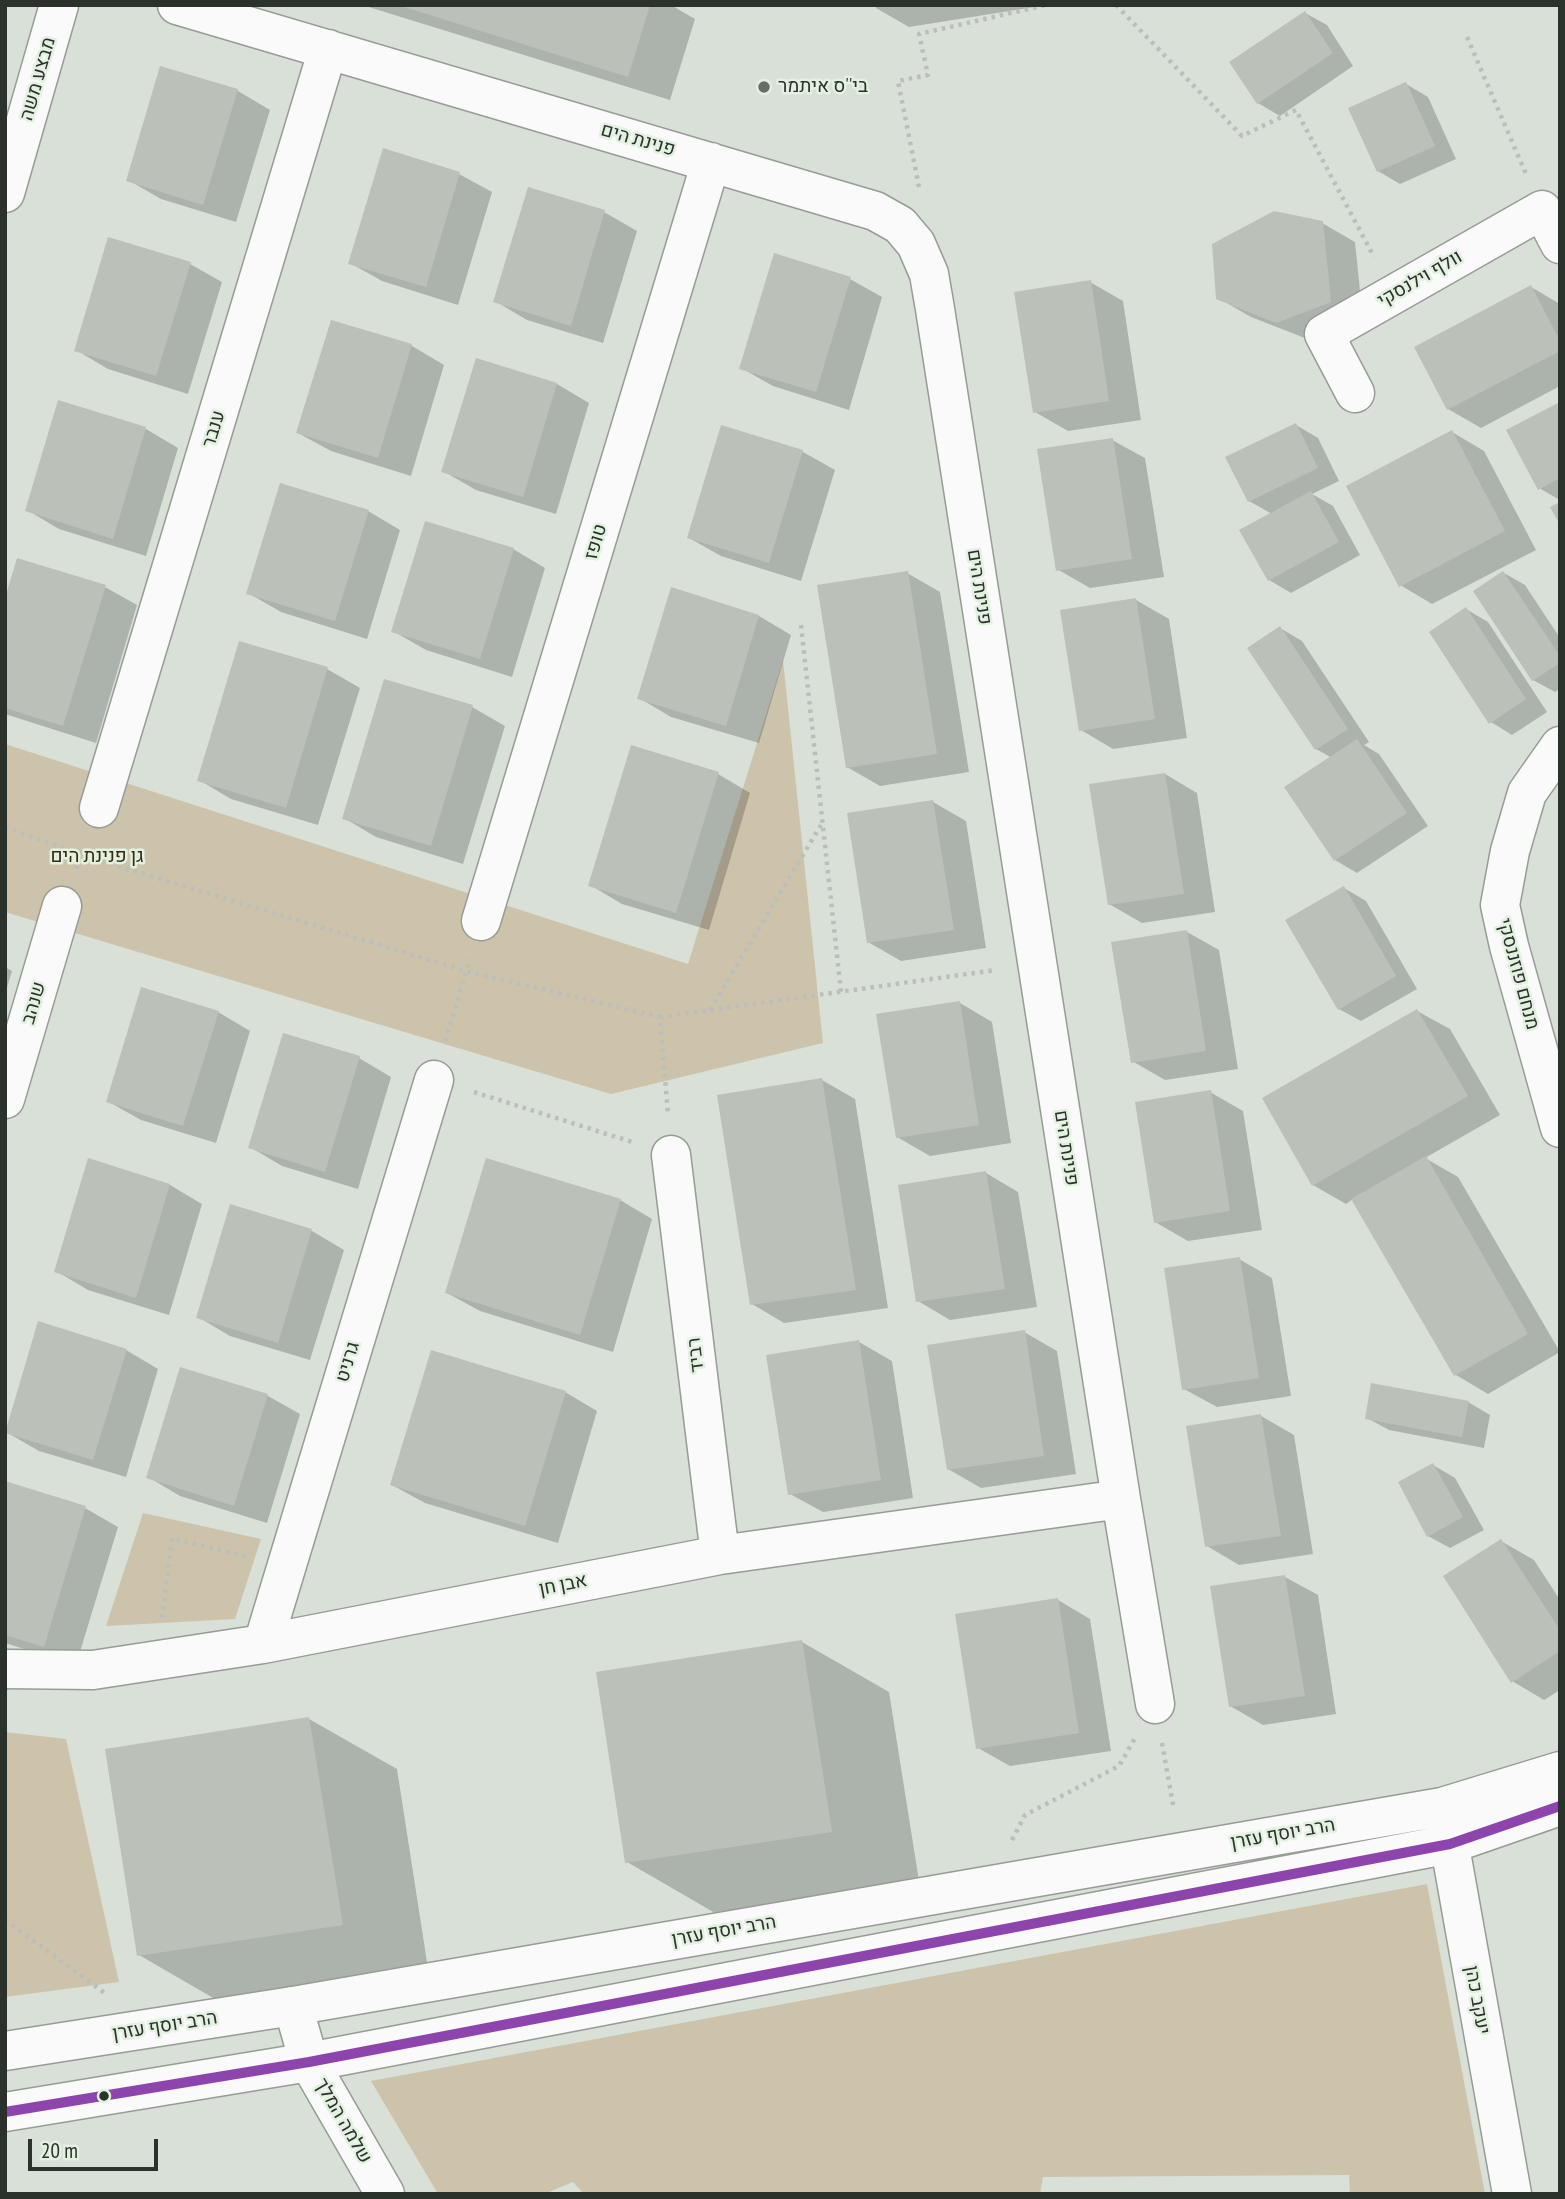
<!DOCTYPE html>
<html>
<head>
<meta charset="utf-8">
<style>
	body { margin:0 }
	#map { position:relative; width:1565px; height:2199px; overflow:hidden; background:#d8e0d7; font-family:"PT Sans Narrow",sans-serif }
	canvas { display:block }
	.frame { position:absolute; inset:0; border:7px solid #2b312b; pointer-events:none }
	.scale { position:absolute; left:28px; top:2139px; width:130px; height:32px; box-sizing:border-box; border:4px solid #2b312b; border-top:0; padding-left:9px; font-size:21px; line-height:24px; white-space:nowrap; color:#2b312b; -webkit-text-stroke:5px #e2f1e0; paint-order:stroke }
</style>
</head>
<body>
<div id="map">
<canvas width="1565" height="2199"></canvas>
<div class="frame"></div>
<div class="scale">20 m</div>
</div>
<script>
const c = document.querySelector('canvas').getContext('2d');
c.lineJoin = 'round';
function fillPath(path, color) { c.fillStyle = color; c.fill(path, 'evenodd'); }
const poly = rows => new Path2D(rows.map(r => 'M' + r).join(''));
function stroke(path, color, width, dash) { c.strokeStyle = color; c.lineWidth = width; c.lineCap = dash ? 'butt' : 'round'; c.setLineDash(dash || []); c.stroke(path); }
function write(font, color, halo, rows, align = 'center') {
  c.font = font + ' "PT Sans Narrow",Heebo,sans-serif'; c.lineWidth = 5; c.setLineDash([]); c.textBaseline = 'middle'; c.strokeStyle = halo; c.fillStyle = color; for (const [text, x, y, turn = 0] of rows) {
    c.save(); c.translate(x, y); c.rotate((+turn || 0) * Math.PI / 180); c.textAlign = isNaN(turn) ? turn : align; if (halo) c.strokeText(text, 0, 0); c.fillText(text, 0, 0); c.restore();
  }
}
fillPath(poly([
	[783,660,823,1043,611,1094,5,912,5,744,688,964],
	[143,1513,261,1539,235,1619,106,1626],
	[5,1732,66,1739,119,1982,5,1997],
	[1427,1884,1485,2194,1350,2194,1349,2175,1043,2177,1040,2194,584,2194,573,2182,544,2194,438,2194,371,2081]
]), '#cdc3ab');
fillPath(poly([
	[362,5,671,5,695,19,670,100],
	[876,5,1047,5,909,27,876,8],
	[1305,13,1327,25,1353,66,1280,116,1258,103],
	[162,68,238,91,270,110,236,222,161,199,128,180],
	[1406,84,1428,97,1456,159,1400,184,1378,171],
	[459,174,492,192,458,305,382,281,350,263],
	[604,212,637,231,603,343,527,320,495,301],
	[1322,223,1355,242,1363,320,1310,340,1251,317,1218,298],
	[190,264,222,282,188,394,108,369,76,350],
	[850,279,882,297,849,410,773,386,741,368],
	[1090,282,1123,301,1141,420,1068,431,1035,412],
	[1531,287,1560,304,1560,386,1481,428,1448,409],
	[332,322,412,346,444,365,411,476,331,451,298,433],
	[477,360,557,384,589,403,556,514,476,490,443,471],
	[59,402,146,429,178,448,146,556,59,529,27,510],
	[1560,404,1560,500,1539,488],
	[1296,425,1318,438,1339,481,1312,494,1333,506,1360,555,1291,593,1269,580,1272,514,1249,501],
	[722,427,803,452,835,470,801,581,721,556,689,538],
	[1452,432,1484,451,1536,550,1432,604,1400,585],
	[1112,440,1145,458,1164,577,1090,588,1057,569],
	[368,511,400,530,367,639,281,612,248,593],
	[513,549,545,568,512,677,426,650,393,631],
	[907,573,940,592,969,772,880,786,847,767],
	[1504,573,1525,585,1560,638,1560,689,1555,692,1533,680],
	[105,587,137,605,96,743,5,714,5,604],
	[672,589,759,616,791,635,759,743,671,717,639,698],
	[1136,600,1169,619,1187,738,1113,749,1081,730],
	[1466,609,1488,622,1547,712,1512,735,1491,722],
	[1280,628,1302,641,1369,742,1364,745,1379,754,1428,826,1357,873,1335,860,1332,758,1316,749],
	[327,669,360,688,318,825,231,799,199,780],
	[472,707,505,726,463,864,376,837,344,818],
	[718,774,750,793,709,930,622,904,590,885],
	[1165,774,1197,793,1215,912,1142,923,1109,904],
	[933,802,966,821,986,948,901,961,868,942],
	[1344,888,1366,901,1417,989,1361,1021,1339,1009],
	[1187,932,1219,950,1238,1069,1165,1080,1132,1061],
	[5,967,12,971,5,994],
	[960,1003,992,1022,1011,1143,930,1156,897,1137],
	[1417,1011,1450,1029,1500,1115,1425,1158,1458,1177,1560,1352,1488,1394,1456,1375,1353,1199,1346,1204,1313,1185],
	[218,1012,250,1031,216,1143,141,1120,109,1102],
	[359,1058,391,1077,358,1189,282,1166,250,1147],
	[822,1080,855,1099,888,1308,784,1323,752,1304],
	[1210,1092,1243,1111,1262,1230,1188,1241,1155,1222],
	[89,1160,170,1185,202,1204,169,1315,88,1290,56,1271],
	[986,1173,1018,1192,1037,1307,950,1320,918,1301],
	[620,1200,652,1219,613,1352,480,1311,447,1293],
	[231,1206,312,1231,344,1250,310,1360,230,1336,198,1317],
	[1239,1259,1272,1278,1291,1396,1217,1407,1184,1389],
	[1024,1332,1057,1351,1076,1474,981,1488,948,1469],
	[859,1342,892,1361,913,1498,823,1512,790,1494],
	[126,1350,158,1369,126,1477,39,1451,6,1432],
	[181,1370,268,1396,300,1414,267,1523,180,1496,148,1477],
	[565,1392,597,1411,558,1543,425,1503,392,1485],
	[1468,1402,1490,1415,1484,1448,1389,1430,1367,1418],
	[1261,1416,1294,1435,1313,1554,1239,1565,1207,1546],
	[1433,1465,1455,1478,1484,1530,1450,1548,1428,1536],
	[5,1483,85,1508,118,1527,76,1665,5,1643],
	[1501,1541,1534,1560,1560,1600,1560,1690,1544,1700,1512,1681],
	[1285,1577,1318,1595,1336,1714,1263,1725,1230,1706],
	[1058,1600,1090,1619,1111,1751,1010,1766,978,1748],
	[802,1642,889,1692,919,1881,715,1913,627,1862],
	[309,1719,397,1769,429,1975,227,2006,139,1955]
]), '#0003');
fillPath(poly([
	[398,5,650,5,628,77],
	[1305,11,1333,53,1257,104,1229,62],
	[160,66,238,89,203,205,126,181],
	[1406,82,1435,146,1377,172,1348,108],
	[383,148,460,172,426,287,348,264],
	[528,187,605,210,571,326,493,302],
	[1274,211,1323,221,1331,302,1276,323,1216,299,1212,244],
	[108,237,191,262,156,376,74,351],
	[774,253,851,277,816,392,739,369],
	[1091,280,1109,401,1033,413,1014,292],
	[1531,285,1560,341,1560,351,1447,410,1414,347],
	[331,320,412,344,378,458,296,433],
	[476,358,557,383,523,497,441,472],
	[58,400,146,427,113,539,25,511],
	[1560,402,1560,478,1538,490,1506,430],
	[1296,423,1318,468,1248,502,1225,457],
	[721,425,803,450,769,563,687,538],
	[1452,430,1505,531,1399,587,1346,486],
	[1113,438,1132,559,1056,571,1037,449],
	[280,483,369,510,335,621,246,594],
	[1311,491,1339,542,1268,581,1239,530],
	[1560,502,1560,525,1550,507],
	[425,521,514,548,480,659,391,632],
	[17,558,106,585,63,726,5,708,5,598],
	[908,571,937,754,846,768,817,585],
	[1503,571,1560,656,1560,663,1532,681,1473,591],
	[671,587,759,615,726,726,637,699],
	[1136,598,1155,719,1079,731,1060,610],
	[1466,607,1526,699,1489,724,1429,632],
	[1280,626,1348,729,1315,750,1247,648],
	[239,641,328,667,286,808,197,781],
	[384,679,473,705,431,846,342,819],
	[1357,739,1407,813,1334,861,1284,787],
	[631,745,719,772,676,913,588,886],
	[1165,773,1184,894,1108,905,1089,784],
	[933,800,954,930,867,943,847,813],
	[1344,886,1396,976,1338,1010,1285,920],
	[1187,930,1206,1051,1131,1063,1111,942],
	[141,987,219,1011,183,1126,106,1102],
	[960,1001,979,1125,896,1138,876,1014],
	[1417,1009,1468,1096,1312,1186,1262,1098],
	[283,1033,360,1056,325,1172,248,1148],
	[822,1078,856,1290,750,1305,717,1095],
	[1211,1090,1230,1211,1154,1223,1135,1102],
	[1426,1156,1528,1334,1454,1376,1351,1199],
	[88,1158,170,1184,136,1298,54,1272],
	[486,1158,621,1199,580,1335,445,1293],
	[986,1171,1005,1289,916,1302,898,1185],
	[230,1204,312,1229,278,1343,196,1318],
	[1240,1257,1259,1378,1182,1390,1164,1268],
	[38,1321,127,1349,93,1460,5,1433],
	[1025,1330,1044,1456,947,1470,927,1345],
	[859,1340,881,1480,788,1495,766,1355],
	[431,1350,566,1391,525,1526,390,1485],
	[180,1367,268,1394,234,1506,146,1478],
	[1371,1383,1469,1401,1462,1437,1365,1419],
	[1261,1414,1281,1536,1205,1547,1186,1426],
	[1433,1463,1463,1517,1427,1537,1398,1482],
	[5,1481,86,1506,44,1647,5,1635],
	[1501,1539,1560,1630,1560,1651,1511,1683,1443,1576],
	[1285,1575,1305,1696,1229,1707,1210,1586],
	[1058,1598,1079,1733,976,1749,955,1614],
	[802,1640,832,1832,625,1863,596,1672],
	[309,1717,343,1925,137,1956,105,1749]
]), '#bbc0b8');
const street = poly([
	[177,5,875,211,900,225,916,244,929,274,935,309,1121,1499,1155,1704],
	[1355,393,1324,334,1542,210,1560,244],
	[1560,746,1527,793,1510,851,1500,905,1509,946,1560,1128],
	[99,808,328,49],
	[481,921,711,162],
	[5,1099,62,906],
	[671,1155,720,1555],
	[263,1644,434,1080],
	[5,1669,93,1670,263,1644,720,1555,1121,1499],
	[1444,1813,1512,2194],
	[293,2006,309,2062,385,2194]
]);
const secondary = poly([
	[5,193,59,5],
	[5,2051,293,2006,1442,1807,1560,1771],
	[5,2112,309,2062,1450,1844,1560,1806]
]);
stroke(street, '#979c96', 41);
stroke(secondary, '#979c96', 41);
stroke(poly([
	[1116,5,1242,136,1296,110,1374,257],
	[1467,37,1526,174],
	[919,187,898,81,928,75,919,34,1046,5],
	[801,625,841,992],
	[5,827,81,855,466,971,660,1017,668,1114],
	[76,869,85,845],
	[710,1010,821,825],
	[660,1017,996,970],
	[445,1041,470,959],
	[474,1092,632,1142],
	[162,1618,172,1538,248,1557],
	[1162,1743,1174,1810],
	[1012,1840,1025,1815,1119,1766,1135,1738],
	[5,1920,106,1994]
]), '#bbbfbb', 4.5, [3.5, 5]);
stroke(street, '#f9faf9', 38);
stroke(secondary, '#f9faf9', 38);
stroke(poly([
	[5,2112,309,2062,1450,1844,1560,1806]
]), '#8e44ad', 10);
for (const [x, y, r, color] of [
	[764,87,7,"#686e67"],
	[104,2096,6,"#2b312b"]
]) { const dot = new Path2D(); dot.arc(x, y, r, 0, 2 * Math.PI); c.fillStyle = color; c.fill(dot); stroke(dot, '#e2f1e0', 2.5); }
write('19px', '#2b312b', '#e2f1e0', [
	["מבצע משה",38,79,-74],
	["פנינת הים",638,140,16],
	["וולף וילנסקי",1420,279,-30],
	["ענבר",214,429,-73],
	["טופז",596,542,-73],
	["פנינת הים",979,587,81],
	["מנחם פוזננסקי",1518,974,75],
	["שנהב",34,1003,-74],
	["פנינת הים",1066,1148,81],
	["רביד",696,1355,-97],
	["גרניט",348,1362,-73],
	["אבן חן",563,1585,-11],
	["הרב יוסף עזרן",1283,1834,-10],
	["הרב יוסף עזרן",724,1931,-10],
	["יעקב כהן",1477,2000,80],
	["הרב יוסף עזרן",165,2026,-9],
	["שלמה המלך",343,2121,60]
]);
write('19px', '#2b312b', '#e2f1e0', [
	["בי''ס איתמר",778,87]
], 'left');
write('19px', '#39290e', '#e2f1e0', [
	["גן פנינת הים",97,857]
]);
</script>
</body>
</html>
